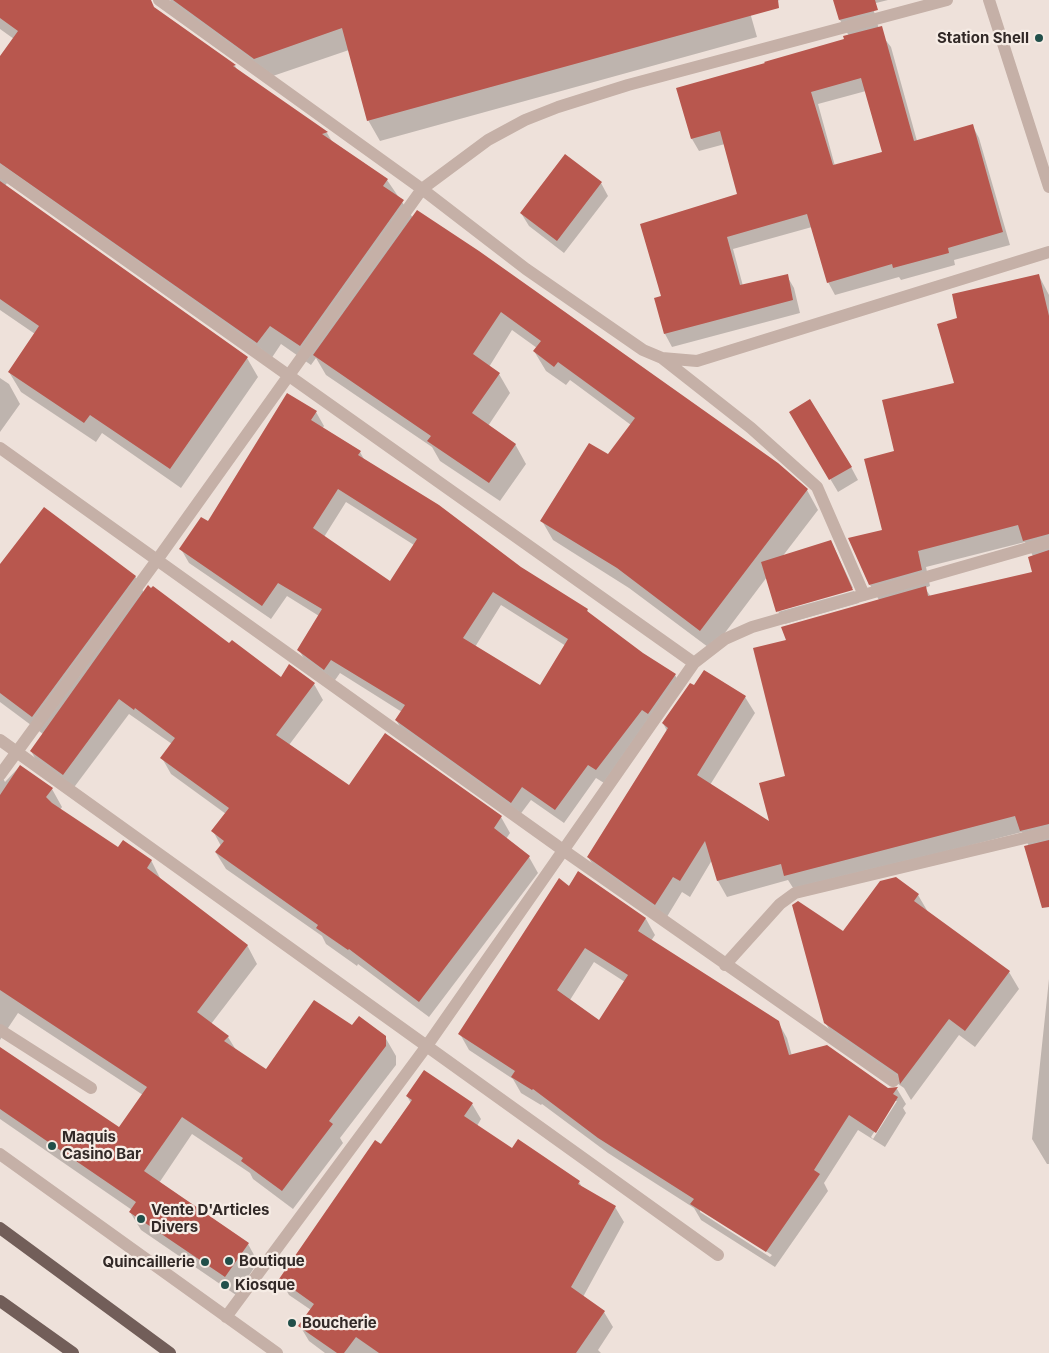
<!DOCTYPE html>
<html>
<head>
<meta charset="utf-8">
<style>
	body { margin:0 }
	canvas { display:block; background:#eee1da }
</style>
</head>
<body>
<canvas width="1049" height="1353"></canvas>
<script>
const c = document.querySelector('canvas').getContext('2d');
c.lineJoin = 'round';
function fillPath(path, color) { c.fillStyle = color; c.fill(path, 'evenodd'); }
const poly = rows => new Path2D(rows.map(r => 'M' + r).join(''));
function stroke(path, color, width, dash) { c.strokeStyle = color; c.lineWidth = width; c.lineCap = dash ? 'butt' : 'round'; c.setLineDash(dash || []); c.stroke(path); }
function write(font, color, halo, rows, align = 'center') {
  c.font = font + ' Inter,sans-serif'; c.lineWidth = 4.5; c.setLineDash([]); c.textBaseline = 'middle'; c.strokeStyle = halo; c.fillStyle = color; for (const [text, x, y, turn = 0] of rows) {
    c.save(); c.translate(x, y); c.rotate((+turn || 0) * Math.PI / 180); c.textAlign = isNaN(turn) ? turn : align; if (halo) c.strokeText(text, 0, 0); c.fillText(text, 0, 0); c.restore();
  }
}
fillPath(poly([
	[0,0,132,0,172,21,235,66,238,71,327,133,333,143,387,180,413,218,807,490,818,510,782,557,831,541,853,588,778,610,778,612,854,591,859,603,785,624,778,611,767,577,712,650,629,588,553,540,542,521,608,456,631,425,570,380,566,385,546,371,534,351,537,348,512,330,489,367,499,374,510,393,488,426,515,444,526,464,500,501,440,461,432,447,326,375,316,358,311,365,281,344,269,362,7,183,5,186,247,358,258,377,181,488,102,433,96,442,21,392,9,372,35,334,0,310,0,59,14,39,0,29],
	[170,0,780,0,749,9,757,37,380,141,368,120,349,50,267,78,178,15],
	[834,0,888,0,872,4,880,33,891,47,917,141,972,125,979,138,1010,245,954,260,955,265,901,280,899,277,835,295,828,282,812,227,733,249,743,286,787,276,794,288,800,313,672,347,665,334,656,299,662,297,739,195,725,144,699,151,692,139,678,89,846,40,849,36,840,20],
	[866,91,883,152,835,166,818,104],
	[601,183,608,196,564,253,529,226,521,213],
	[1039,276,1049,295,1049,888,1022,832,795,891,788,880,727,897,718,881,712,860,690,897,682,892,665,920,598,873,588,857,667,731,663,723,745,697,755,713,710,785,771,824,787,777,787,641,879,600,870,585,884,531,895,452,956,384,959,319],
	[1025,542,1033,556,1034,573,931,597,925,588,930,586,926,567],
	[0,378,9,384,20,404,0,432],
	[316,412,324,426,322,429,360,452,365,461,520,568,587,610,590,615,642,654,675,675,683,689,604,783,596,778,564,823,531,800,519,816,404,734,396,720,402,712,340,673,333,683,307,664,299,650,319,616,287,596,271,619,189,563,181,549],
	[346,502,414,545,391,583,324,537],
	[501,605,566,646,540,687,475,647],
	[798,425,851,467,858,480,838,492],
	[0,566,135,576,144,593,281,679,314,684,323,700,289,745,350,787,501,817,510,833,506,839,529,857,538,873,429,1017,358,964,357,966,326,944,322,936,226,869,216,853,221,846,213,831,226,814,171,774,162,758,172,744,129,714,72,790,40,767,31,751,43,734,0,702],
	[20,766,52,789,62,807,60,810,118,849,151,860,161,880,247,945,257,964,211,1024,228,1037,236,1050,266,1071,353,1027,385,1037,396,1056,396,1065,340,1138,343,1143,293,1209,253,1179,250,1173,192,1134,159,1183,248,1244,258,1262,236,1295,141,1230,130,1212,132,1210,0,1119,0,1048,119,1129,143,1095,18,1013,0,1040,0,773,5,782],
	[579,872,646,919,655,935,651,941,778,1022,787,1038,792,1056,888,1089,897,1089,906,1104,903,1108,906,1113,885,1147,858,1130,824,1183,828,1191,775,1267,701,1220,694,1208,608,1153,542,1104,541,1105,521,1093,513,1079,469,1050,460,1034],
	[594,962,625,982,600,1022,570,1000],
	[894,1101,897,1101,873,1139,871,1137],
	[700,1209,772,1255,770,1257,700,1212],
	[918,895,928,912,1009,972,1019,989,975,1047,959,1035,911,1100,904,1088,835,1040,825,1022,843,933],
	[1049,979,1049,1164,1047,1164,1032,1139],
	[407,1096,472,1104,481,1119,477,1126,512,1150,579,1182,582,1187,615,1207,624,1222,583,1297,604,1312,613,1327,598,1350,601,1353,325,1353,309,1341,300,1326,311,1310,289,1295,280,1279,411,1103]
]), '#0003');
fillPath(poly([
	[0,0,151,0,154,7,236,65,233,66,328,132,322,134,388,179,383,186,404,200,300,346,270,326,257,343,0,163,0,56,18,31,0,18],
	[173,0,778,0,779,8,367,121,342,28,254,59],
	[833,0,875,0,878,10,839,20],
	[882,26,914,141,973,124,1003,232,948,248,949,253,893,268,892,264,827,283,807,214,727,237,740,285,788,274,793,300,664,334,654,298,661,296,640,224,737,194,720,131,691,139,676,88,765,63,764,62,844,39,843,36],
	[861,78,882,152,833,165,811,92],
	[565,154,602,182,557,241,520,213],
	[0,181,248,357,170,469,90,415,84,423,8,372,39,326,0,299],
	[417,210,479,251,778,463,808,489,700,631,617,568,540,521,589,443,608,454,635,418,558,362,554,367,533,351,541,341,501,312,473,354,500,373,472,413,516,444,489,483,427,441,431,436,313,355],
	[1039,274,1049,316,1049,534,1023,541,1018,525,918,551,922,570,869,585,848,538,882,530,864,459,894,451,882,400,954,383,937,324,957,318,952,294],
	[287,393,317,411,311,420,361,451,358,455,439,505,521,567,588,609,587,611,643,653,676,674,648,714,642,710,596,770,588,765,555,810,522,787,511,803,395,720,405,705,331,660,324,670,297,650,322,609,278,583,262,606,179,549,201,517,208,521],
	[338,489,417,539,390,581,313,528],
	[493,592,568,639,540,685,463,638],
	[810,399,852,467,829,480,789,412],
	[44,507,136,576,32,717,0,693,0,564],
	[831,540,853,590,776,612,761,562],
	[1049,550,1049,824,1020,831,1015,816,784,876,781,864,717,881,705,841,680,881,673,877,655,905,587,857,668,728,662,723,690,683,694,685,704,670,746,696,697,775,769,821,759,783,785,776,753,648,786,640,781,627,926,586,928,596,1032,572,1028,557],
	[148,585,151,588,153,586,229,643,232,640,281,677,289,664,315,683,276,735,349,785,385,733,502,816,494,828,530,856,419,1002,349,949,348,950,316,928,318,925,215,852,224,841,211,831,229,808,160,758,175,738,135,708,134,710,119,699,63,775,30,751],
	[20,765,53,788,46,797,52,803,118,847,123,840,152,860,147,868,248,945,197,1012,229,1036,224,1041,266,1069,314,1000,352,1025,359,1016,386,1036,386,1046,329,1121,333,1124,282,1191,241,1161,243,1158,182,1117,144,1171,249,1243,225,1277,129,1212,136,1202,0,1109,0,1047,119,1127,147,1087,0,990,0,795],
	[1049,840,1049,907,1042,908,1024,846],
	[578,871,646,918,638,931,779,1021,789,1055,827,1045,888,1088,898,1087,893,1094,898,1097,876,1133,849,1115,814,1170,820,1174,766,1252,690,1204,694,1199,598,1138,533,1089,532,1090,511,1077,515,1071,458,1034,559,878,569,886],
	[585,948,628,975,599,1020,557,990],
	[896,877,919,894,914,901,1010,971,965,1031,949,1019,900,1084,898,1074,824,1023,792,905,798,901,843,931,880,881],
	[424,1070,473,1103,464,1116,512,1148,518,1139,580,1181,578,1184,616,1206,571,1287,605,1311,576,1353,379,1353,356,1337,344,1353,337,1353,298,1326,314,1304,279,1279,375,1140,381,1144,412,1100,406,1096]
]), '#b8574e');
stroke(poly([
	[159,0,422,189,526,269,643,350,662,358,751,428,817,487,864,595],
	[0,171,694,663],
	[662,358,697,361,1049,252],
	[0,448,563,850,893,1081],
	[0,740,718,1255],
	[0,775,157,560,422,189,488,140,525,120,558,107,628,85,947,0],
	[725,965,780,904,795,893,1049,832],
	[0,1030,91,1088],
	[0,1154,277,1353],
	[226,1317,426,1047,694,663,725,639,752,627,1049,542]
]), '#c5b0a7', 12);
stroke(poly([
	[989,0,1049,187]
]), '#c5b0a7', 12);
stroke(poly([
	[0,1228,170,1353],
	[0,1301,73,1353]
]), '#725e59', 12);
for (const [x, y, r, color] of [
	[1039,38,5,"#214f4a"],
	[52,1146,5,"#214f4a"],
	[141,1219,5,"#214f4a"],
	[229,1261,5,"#214f4a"],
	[205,1262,5,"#214f4a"],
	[225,1285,5,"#214f4a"],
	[292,1323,5,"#214f4a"]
]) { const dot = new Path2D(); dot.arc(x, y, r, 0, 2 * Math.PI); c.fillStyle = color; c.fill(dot); stroke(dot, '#f6ece5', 2); }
write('bold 15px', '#322927', '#f6ece5', [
	["Station Shell",1029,38,"right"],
	["Maquis",62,1137],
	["Casino Bar",62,1154],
	["Vente D'Articles",151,1210],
	["Divers",151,1227],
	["Boutique",239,1261],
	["Quincaillerie",195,1262,"right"],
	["Kiosque",235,1285],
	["Boucherie",302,1323]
], 'left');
</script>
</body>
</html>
